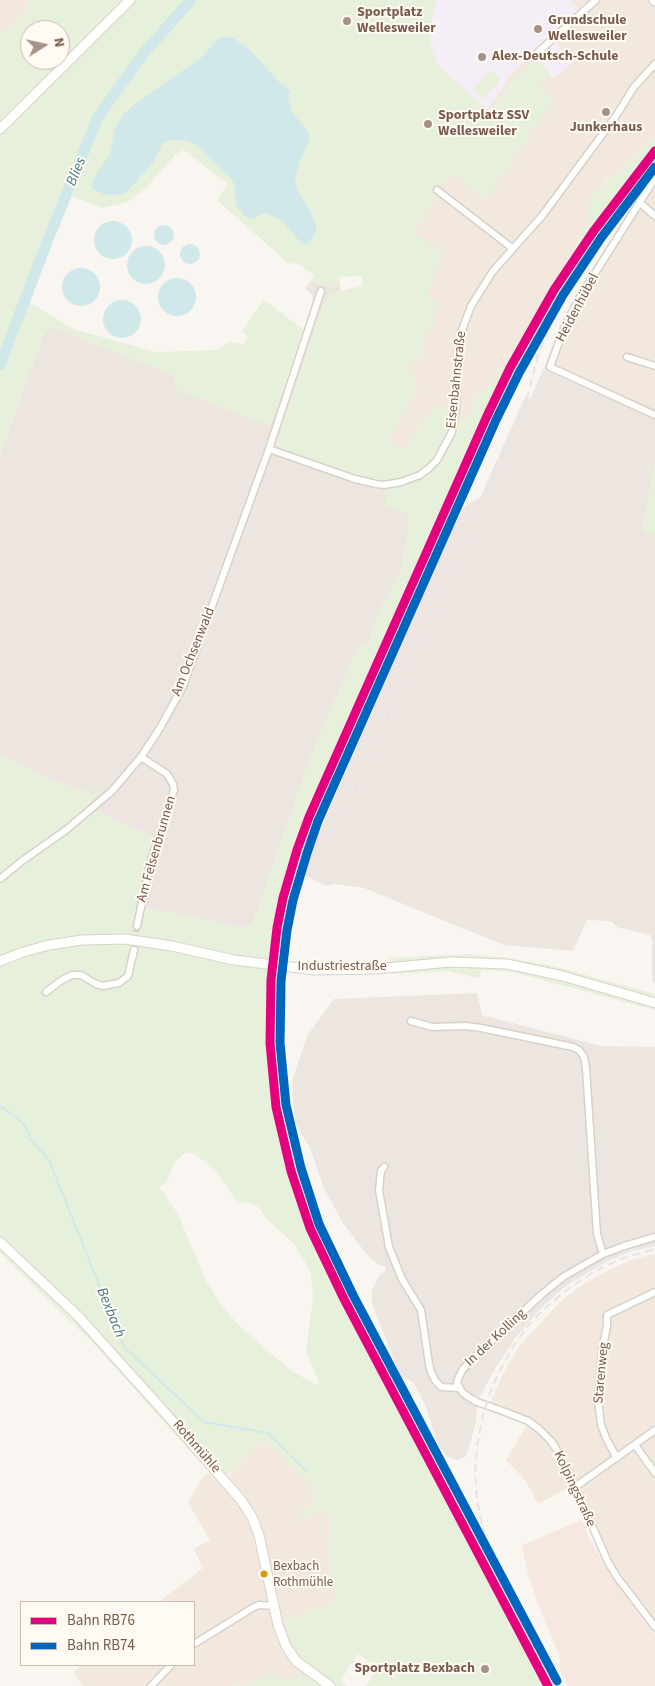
<!DOCTYPE html>
<html>
<head>
<meta charset="utf-8">
<style>
	body { margin:0 }
	#map { position:relative; width:655px; height:1686px; overflow:hidden; background:#f9f5f0; font-family:"Source Sans 3",sans-serif }
	canvas { display:block }
	.legend { position:absolute; left:20px; top:1601px; width:175px; height:65px; box-sizing:border-box; background:#fffaf3; border:1px solid #cabbb1; margin:0; padding:6px 9px; list-style:none; font-size:15px; color:#7a5c4d }
	.legend li { display:flex; align-items:center; gap:10px; height:25px }
	.legend b { width:25px; border:1px solid #cabbb1 }
	.north { position:absolute; left:20px; top:20px; width:50px; height:50px; box-sizing:border-box; background:#fffaf3; border:1px solid #cabbb1; border-radius:50%; rotate:80deg; font-size:14px; font-weight:700; line-height:20px; text-align:center; color:#7a5c4d }
	.north::after { content:''; display:block; margin:auto; width:18px; height:22px; background:#a69286; clip-path:polygon(50% 0,100% 100%,50% 72%,0 100%) }
</style>
</head>
<body>
<div id="map">
<canvas width="655" height="1686"></canvas>
<ul class="legend">
<li><b style="height:6px;background:#e5007d"></b>Bahn RB76</li>
<li><b style="height:6px;background:#0065bd"></b>Bahn RB74</li>
</ul>
<div class="north">N</div>
</div>
<script>
const c = document.querySelector('canvas').getContext('2d');
c.lineJoin = 'round';
function fillPath(path, color) { c.fillStyle = color; c.fill(path, 'evenodd'); }
const poly = rows => new Path2D(rows.map(r => 'M' + r).join(''));
function stroke(path, color, width, dash) { c.strokeStyle = color; c.lineWidth = width; c.lineCap = dash ? 'butt' : 'round'; c.setLineDash(dash || []); c.stroke(path); }
function write(font, color, halo, rows, align = 'center') {
  c.font = font + ' "Source Sans 3",sans-serif'; c.lineWidth = 4; c.setLineDash([]); c.textBaseline = 'middle'; c.strokeStyle = halo; c.fillStyle = color; for (const [text, x, y, turn = 0] of rows) {
    c.save(); c.translate(x, y); c.rotate((+turn || 0) * Math.PI / 180); c.textAlign = isNaN(turn) ? turn : align; if (halo) c.strokeText(text, 0, 0); c.fillText(text, 0, 0); c.restore();
  }
}
fillPath(poly([
	[0,0,29,0,27,10,18,23,5,31,0,37],
	[438,0,655,0,655,138,650,141,622,170,605,182,591,219,576,244,579,247,551,288,507,367,503,366,485,389,476,396,467,420,449,424,449,412,433,411,405,448,399,449,388,441,418,387,407,366,422,356,427,329,427,295,414,232,451,172,486,200,513,80,490,113,438,65],
	[655,163,655,419,543,370,563,321,578,293,647,183,647,180,644,177],
	[655,1254,655,1620,618,1571,607,1551,577,1483,538,1504,525,1480,506,1460,531,1418,491,1401,504,1372,519,1346,563,1299,585,1283,610,1269,633,1259],
	[260,1441,279,1452,294,1470,309,1483,316,1495,315,1501,308,1507,301,1511,301,1521,318,1511,323,1511,329,1515,331,1524,329,1556,336,1601,284,1621,304,1661,321,1673,314,1683,292,1681,268,1676,241,1686,232,1684,229,1686,83,1686,74,1672,82,1665,194,1665,194,1602,159,1602,203,1568,194,1549,210,1540,188,1503,202,1478,219,1467,228,1477]
]), '#f2e8de');
fillPath(poly([
	[582,1520,591,1542,600,1557,643,1620,655,1634,655,1686,568,1686,560,1671,559,1654,542,1615,528,1574,522,1545]
]), '#f6e8e1');
fillPath(poly([
	[311,281,331,287,340,285,341,291,329,296,323,305,277,442,278,447,283,450,353,475,378,481,386,481,385,500,404,511,410,518,400,576,386,597,367,645,358,647,311,756,253,922,245,928,174,913,150,910,139,899,155,838,101,813,89,803,99,794,93,794,49,779,0,755,0,455,44,334,52,327,174,375,175,385,270,426,313,308,312,295,305,288],
	[543,370,655,419,655,463,642,529,655,535,655,983,652,980,652,940,650,935,617,927,611,921,587,920,573,951,504,945,364,888,334,884,327,886,301,874,452,529,465,506,480,498,525,397,530,399],
	[477,993,482,1015,601,1046,655,1047,655,1246,632,1251,608,1261,567,1285,542,1307,516,1337,493,1372,477,1402,476,1421,468,1451,465,1457,457,1460,448,1457,438,1445,425,1404,413,1382,401,1377,372,1304,372,1290,379,1276,386,1270,384,1266,379,1265,368,1256,343,1223,324,1188,310,1148,295,1123,292,1081,307,1036,334,999]
]), '#ede5e0');
fillPath(poly([
	[438,0,570,0,579,10,512,73,487,110,438,65,430,45,432,19,436,3],
	[555,42,573,62,554,79,536,58]
]), '#f6eef6');
fillPath(poly([
	[29,0,438,0,436,3,432,19,430,45,438,65,490,113,513,80,536,58,549,74,540,84,554,99,486,200,451,173,414,232,443,253,427,295,438,302,434,328,427,329,422,356,407,366,418,387,389,441,399,449,405,448,433,411,442,406,448,406,450,412,449,424,467,420,476,396,485,389,503,365,507,367,484,413,305,817,294,847,277,913,272,944,266,1014,269,1075,273,1107,279,1142,301,1214,322,1262,335,1288,544,1686,366,1686,378,1668,358,1654,340,1681,346,1686,229,1686,232,1684,241,1686,268,1676,279,1674,283,1679,292,1681,300,1673,314,1682,321,1673,304,1661,289,1639,284,1621,336,1601,329,1556,331,1524,329,1515,323,1512,318,1511,301,1522,301,1511,308,1507,315,1501,316,1495,309,1483,294,1470,279,1452,261,1441,227,1477,219,1467,210,1473,91,1341,0,1253,0,755,49,779,93,794,98,789,100,790,99,794,89,803,101,813,155,838,139,898,150,910,174,913,245,928,253,922,311,756,358,647,367,645,386,597,400,576,410,518,404,511,387,507,385,500,386,481,378,481,353,475,282,450,278,447,277,442,323,305,329,296,341,291,362,286,362,276,339,277,340,285,331,287,311,281,314,275,298,264,288,263,217,200,228,184,184,150,176,154,146,188,128,202,102,208,69,195,27,301,73,329,156,352,219,350,228,342,243,344,248,336,242,331,264,300,304,330,270,426,176,390,174,375,52,327,44,334,0,455,0,37,5,31,18,23,27,10],
	[30,30,60,30,60,60,30,60],
	[186,1152,195,1154,215,1170,233,1196,239,1202,252,1203,258,1207,267,1219,294,1244,311,1272,313,1298,306,1351,319,1382,316,1385,292,1371,265,1349,238,1324,221,1305,205,1279,178,1214,159,1187,165,1184,176,1161],
	[491,70,501,80,483,99,473,89],
	[655,138,655,148,579,247,576,244,591,219,588,215,588,208,595,191,622,170,650,141],
	[655,463,655,535,642,529],
	[469,954,506,958,549,965,655,994,655,1010,512,972,482,970,480,973,481,976,477,978,449,971,392,974,390,958]
]), '#e7f0db');
fillPath(poly([
	[226,36,235,39,250,50,279,82,290,91,290,93,288,98,292,112,309,133,309,142,300,160,295,179,298,191,309,209,317,227,313,237,307,244,301,243,285,224,275,217,265,213,251,219,246,217,236,205,235,186,232,180,195,144,185,140,169,140,162,144,154,161,127,192,118,195,106,195,92,189,91,185,96,174,110,154,115,128,123,115,132,106,201,58,219,38],
	'94 240a19 19 0 1 1 38 0a19 19 0 1 1-38 0Z',
	'154 235a10 10 0 1 1 20 0a10 10 0 1 1-20 0Z',
	'180 254a10 10 0 1 1 20 0a10 10 0 1 1-20 0Z',
	'127 265a19 19 0 1 1 38 0a19 19 0 1 1-38 0Z',
	'62 287a19 19 0 1 1 38 0a19 19 0 1 1-38 0Z',
	'158 297a19 19 0 1 1 38 0a19 19 0 1 1-38 0Z',
	'103 319a19 19 0 1 1 38 0a19 19 0 1 1-38 0Z'
]), '#d0e8ea');
stroke(poly([
	[0,1106,18,1118,29,1132,30,1139,49,1160,124,1347,204,1422,268,1433,288,1453],
	[291,1456,307,1471]
]), '#d0e8ea', 2);
stroke(poly([
	[0,365,49,237,98,117,143,54,191,0]
]), '#d0e8ea', 11);
stroke(poly([
	[134,950,137,926]
]), '#d9cfc7', 6, [6, 3]);
const street = poly([
	[537,53,596,0],
	[655,178,580,297,564,328,550,367,655,415],
	[437,190,512,248],
	[640,203,655,216],
	[627,357,655,366],
	[269,449,355,479,376,484,384,485,401,482,420,475,428,469,437,460,452,432,456,408,458,353,461,333,471,306,493,271,542,216,616,116,634,87,655,64],
	[0,879,22,861,66,830,112,791,141,757,160,728,183,686,269,449,321,291],
	[137,926,150,864,174,790,173,784,167,774,141,757],
	[46,992,62,980,72,975,81,975,96,984,103,986,119,983,128,976,134,950],
	[411,1021,432,1027,466,1026,481,1028,573,1047,579,1050,584,1057,586,1068,597,1234,603,1254],
	[384,1167,381,1171,379,1190,389,1247,402,1279,421,1310,429,1364,431,1372,435,1380,441,1387,459,1388],
	[655,1237,624,1246,603,1254,563,1277,542,1294,475,1357,463,1369,458,1379,457,1383,462,1392,467,1396,477,1402,500,1410,528,1421,539,1429,551,1441,557,1450,580,1498,608,1562,617,1577,655,1627],
	[635,1445,655,1473],
	[617,1458,607,1440,601,1425,598,1400,602,1351,607,1326,607,1315,655,1292],
	[575,1487,655,1430],
	[194,1644,254,1607,259,1605,275,1606],
	[151,1686,171,1665]
]);
const secondary = poly([
	[654,0,655,1],
	[0,129,130,0],
	[0,961,23,952,49,945,82,940,125,939,172,946,234,960,315,970,376,969,450,962,507,964,563,976,655,1003],
	[0,1242,78,1316,167,1415,241,1500,252,1517,259,1535,278,1625,286,1646,296,1661,330,1686]
]);
stroke(street, '#d7d1cb', 9);
stroke(secondary, '#d9d2cb', 11);
stroke(street, '#fefefd', 6);
stroke(secondary, '#fefefd', 9);
stroke(poly([
	[331,838,336,820,354,794,521,415,527,399,538,355,547,332,579,262,596,234],
	[512,1609,487,1547,477,1500,475,1473,477,1446,483,1415,490,1393,498,1374,513,1347,528,1326,545,1308,568,1289,597,1270,623,1258,655,1249]
]), '#e6e3e7', 2, [8, 5]);
stroke(poly([
	[548,1686,344,1299,310,1228,291,1171,276,1107,270,1043,271,980,277,928,283,898,297,850,309,817,487,416,510,368,554,290,593,232,655,151]
]), '#e5007d', 9);
stroke(poly([
	[557,1681,353,1295,319,1224,301,1168,286,1105,280,1043,281,981,287,930,293,900,307,853,318,821,496,420,519,373,563,295,601,238,655,167]
]), '#0065bd', 9);
for (const [x, y, r, color] of [
	[347,21,5,"#a69286"],
	[538,29,5,"#a69286"],
	[482,57,5,"#a69286"],
	[606,112,5,"#a69286"],
	[428,124,5,"#a69286"],
	[264,1574,4.5,"#de970f"],
	[485,1669,5,"#a69286"]
]) { const dot = new Path2D(); dot.arc(x, y, r, 0, 2 * Math.PI); c.fillStyle = color; c.fill(dot); stroke(dot, '#fffaf3', 2); }
write('13px', '#7a5c4d', '#fffaf3', [
	["Bexbach",273,1567],
	["Rothmühle",273,1583]
], 'left');
write('bold 14px', '#7a5c4d', '#fffaf3', [
	["Sportplatz",357,13],
	["Wellesweiler",357,29],
	["Grundschule",548,21],
	["Wellesweiler",548,37],
	["Alex-Deutsch-Schule",492,57],
	["Sportplatz SSV",438,116],
	["Wellesweiler",438,132],
	["Junkerhaus",606,128,"center"],
	["Sportplatz Bexbach",475,1669,"right"]
], 'left');
write('14px', '#7a5c4d', '#fffaf3', [
	["Heidenhübel",578,308,-62],
	["Eisenbahnstraße",457,380,-84],
	["Am Ochsenwald",194,652,-68],
	["Am Felsenbrunnen",157,849,-74],
	["Industriestraße",342,967],
	["In der Kolling",496,1338,-43],
	["Starenweg",602,1373,-85],
	["Rothmühle",196,1447,49],
	["Kolpingstraße",574,1489,65]
]);
write('italic 15px', '#437c86', '#fffaf3', [
	["Blies",77,172,-68],
	["Bexbach",110,1313,68]
]);
</script>
</body>
</html>
